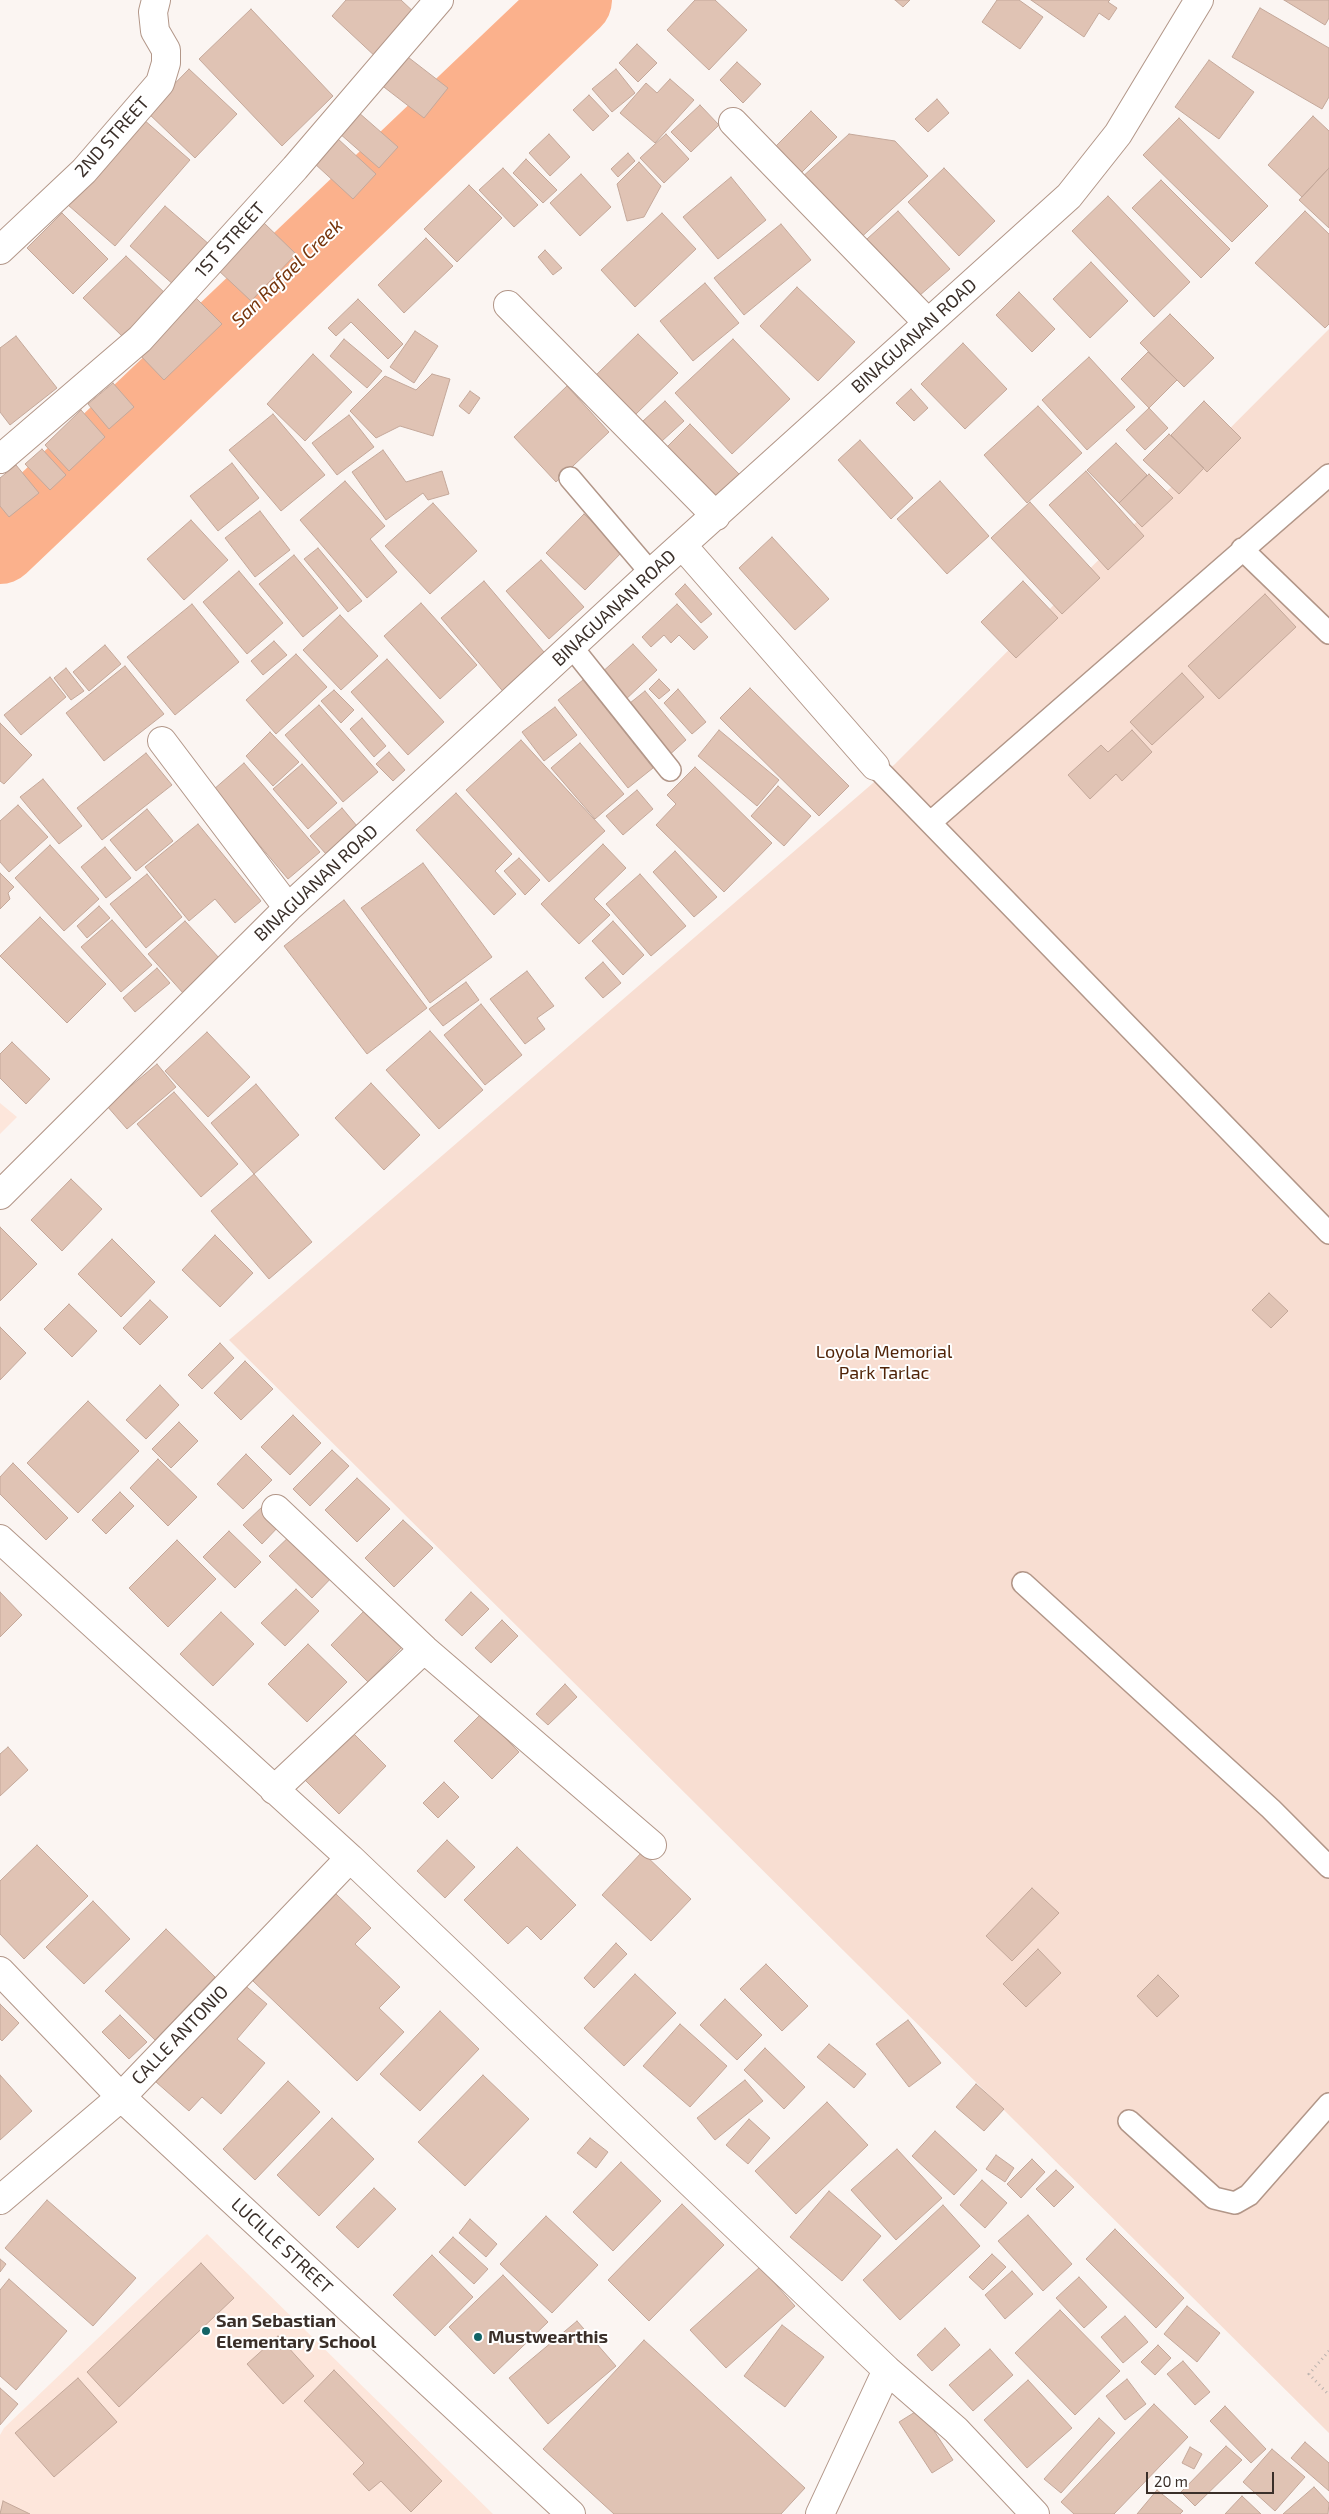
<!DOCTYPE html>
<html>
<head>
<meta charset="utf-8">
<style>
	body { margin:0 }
	#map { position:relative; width:1329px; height:2514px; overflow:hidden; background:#fbf5f2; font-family:"Exo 2",sans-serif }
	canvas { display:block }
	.scale { position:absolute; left:1146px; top:2472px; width:128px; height:22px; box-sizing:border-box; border:2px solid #3a2f29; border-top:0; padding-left:6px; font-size:15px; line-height:18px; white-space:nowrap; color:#3a2f29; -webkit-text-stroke:4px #fff; paint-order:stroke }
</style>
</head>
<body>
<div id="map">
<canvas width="1329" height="2514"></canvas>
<div class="scale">20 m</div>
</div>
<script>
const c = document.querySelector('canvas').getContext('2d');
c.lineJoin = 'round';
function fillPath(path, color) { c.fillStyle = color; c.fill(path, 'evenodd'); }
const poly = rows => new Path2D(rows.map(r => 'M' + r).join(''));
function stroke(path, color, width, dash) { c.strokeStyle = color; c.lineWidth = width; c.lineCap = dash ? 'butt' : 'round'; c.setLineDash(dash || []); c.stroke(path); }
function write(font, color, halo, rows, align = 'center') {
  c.font = font + ' "Exo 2",sans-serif'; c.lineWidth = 4; c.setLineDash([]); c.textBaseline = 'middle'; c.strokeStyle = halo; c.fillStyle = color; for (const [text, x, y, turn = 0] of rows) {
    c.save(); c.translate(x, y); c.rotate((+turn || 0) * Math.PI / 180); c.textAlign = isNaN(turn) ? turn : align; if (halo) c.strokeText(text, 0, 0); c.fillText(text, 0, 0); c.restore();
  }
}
fillPath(poly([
	[0,1103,17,1117,0,1134],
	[207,2234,493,2514,0,2514,0,2435,4,2428]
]), '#fde6db');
fillPath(poly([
	[1329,329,1329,2433,229,1340,895,764]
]), '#f8ded2');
stroke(poly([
	[0,546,574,0]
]), '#fbb18c', 76);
const building = poly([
	[346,0,401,0,418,16,378,59,332,16,346,0],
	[695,0,715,0,747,30,709,70,667,30,695,0],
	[895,0,910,0,903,7,895,0],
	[997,0,1019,0,1043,17,1020,49,982,22,997,0],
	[1031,0,1110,0,1108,2,1117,8,1109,20,1099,13,1084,37,1031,0],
	[1284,0,1329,0,1329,18,1325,25,1284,0],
	[1260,8,1329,48,1329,97,1322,109,1232,57,1260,8],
	[251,9,333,96,282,146,199,59,251,9],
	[637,44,657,63,638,82,619,63,637,44],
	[404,54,448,88,424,118,380,84,404,54],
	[1209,60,1254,92,1219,139,1175,107,1209,60],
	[737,62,761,84,743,103,720,80,737,62],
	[189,69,237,114,195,158,147,112,189,69],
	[616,69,635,93,612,112,592,89,616,69],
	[670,79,694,100,655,143,620,113,646,83,657,93,670,79],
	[589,95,609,116,593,131,573,110,589,95],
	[937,99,949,113,928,132,915,119,937,99],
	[700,105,719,125,691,152,671,132,700,105],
	[811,111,837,137,802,172,776,146,811,111],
	[358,112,398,147,379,168,339,133,358,112],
	[1313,116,1329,131,1329,168,1302,197,1268,165,1313,116],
	[1179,118,1268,206,1232,242,1143,155,1179,118],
	[143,119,190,160,115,246,68,205,143,119],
	[549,134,570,157,550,176,529,153,549,134],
	[666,134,689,159,664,183,640,158,666,134],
	[849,134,895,141,928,176,856,242,799,180,849,134],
	[337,138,376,174,353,199,314,163,337,138],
	[628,153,635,161,618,177,611,169,628,153],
	[526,159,557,190,543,203,513,173,526,159],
	[639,162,661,186,644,217,627,221,617,184,639,162],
	[503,168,538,205,514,227,479,190,503,168],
	[944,168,995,221,959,256,908,202,944,168],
	[1329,168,1329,228,1299,200,1329,168],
	[581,174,611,207,580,236,550,203,581,174],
	[731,177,766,220,718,259,683,217,731,177],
	[1161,180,1230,249,1201,278,1132,208,1161,180],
	[469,185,502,218,457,262,424,229,469,185],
	[1108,196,1190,282,1154,317,1072,231,1108,196],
	[165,206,210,245,175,286,130,246,165,206],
	[898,211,950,269,919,296,867,239,898,211],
	[1305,211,1329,234,1329,324,1325,328,1255,263,1305,211],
	[62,213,108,259,73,294,27,248,62,213],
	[662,213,696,249,635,307,601,270,662,213],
	[263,222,296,254,251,301,218,270,263,222],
	[781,224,811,260,744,315,714,278,781,224],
	[426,238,453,266,404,313,378,285,426,238],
	[545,250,562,268,553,275,538,257,545,250],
	[126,256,167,295,124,338,83,298,126,256],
	[1091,262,1128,301,1090,338,1053,299,1091,262],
	[705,283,739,323,693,361,660,321,705,283],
	[797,287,855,342,818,381,760,326,797,287],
	[1019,292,1055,329,1032,352,996,315,1019,292],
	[195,297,222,324,164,380,137,352,195,297],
	[358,299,403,344,388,359,351,322,336,336,328,328,358,299],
	[1170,314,1214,358,1184,387,1140,343,1170,314],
	[415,331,438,346,414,383,390,367,415,331],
	[638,334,678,373,635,415,595,376,638,334],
	[16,336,57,388,10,425,0,412,0,348,16,336],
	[344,339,382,371,367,388,330,356,344,339],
	[733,339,790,399,732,454,675,393,733,339],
	[963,343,1007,389,965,429,921,384,963,343],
	[1148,352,1177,380,1149,408,1121,379,1148,352],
	[313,354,352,392,305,441,267,404,313,354],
	[1089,357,1135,407,1087,450,1042,400,1089,357],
	[432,374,450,379,433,436,400,426,376,438,350,411,385,376,416,390,432,374],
	[113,383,134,407,109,429,88,404,113,383],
	[567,386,609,432,556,482,514,437,567,386],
	[911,389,928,408,914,421,896,403,911,389],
	[470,391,480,398,469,414,459,406,470,391],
	[665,401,684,421,662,441,643,421,665,401],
	[1204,401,1241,438,1207,472,1171,435,1204,401],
	[1038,406,1082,453,1027,503,984,455,1038,406],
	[1149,408,1168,428,1145,450,1126,430,1149,408],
	[81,410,105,437,69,471,45,445,81,410],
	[273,414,325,475,281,511,229,450,273,414],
	[349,415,374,447,337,475,312,443,349,415],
	[690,424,740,475,716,498,666,448,690,424],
	[1169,434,1204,468,1179,494,1143,460,1169,434],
	[860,440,913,498,891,519,838,460,860,440],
	[1116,443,1147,475,1119,503,1087,470,1116,443],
	[42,449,66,475,50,490,25,464,42,449],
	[383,450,406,482,442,471,449,494,428,500,423,493,386,520,352,472,383,450],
	[232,463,259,498,218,531,190,496,232,463],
	[16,465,39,493,9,517,0,506,0,478,16,465],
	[1086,471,1144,536,1108,570,1049,505,1086,471],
	[1149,474,1173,498,1142,527,1119,503,1149,474],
	[345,481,385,526,370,539,397,572,367,598,300,520,345,481],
	[940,481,989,536,947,574,897,519,940,481],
	[1030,502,1100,578,1062,614,991,538,1030,502],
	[433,503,477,551,430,594,385,546,433,503],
	[260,511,290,550,255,577,225,538,260,511],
	[584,514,623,551,585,590,546,553,584,514],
	[191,520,228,560,184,600,147,559,191,520],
	[772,537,829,599,795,630,739,568,772,537],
	[318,548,362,601,348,612,304,559,318,548],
	[294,555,338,608,303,637,259,584,294,555],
	[541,560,584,607,549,639,506,591,541,560],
	[239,571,283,623,247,654,203,602,239,571],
	[484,581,549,658,506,695,441,618,484,581],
	[1023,581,1058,618,1016,658,981,622,1023,581],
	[685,584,712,614,701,623,675,594,685,584],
	[1265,594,1296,627,1219,699,1188,666,1265,594],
	[421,603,477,665,440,699,384,636,421,603],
	[192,604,239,662,175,715,127,657,192,604],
	[677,604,708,637,694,650,679,635,671,643,664,635,651,647,642,637,677,604],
	[340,615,378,656,341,690,303,650,340,615],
	[274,641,287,655,263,675,251,661,274,641],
	[633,644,657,670,624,701,599,675,633,644],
	[105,645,121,664,89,691,73,672,105,645],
	[296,654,327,687,276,734,246,700,296,654],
	[387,659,444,722,408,755,351,692,387,659],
	[125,666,164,714,104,761,66,713,125,666],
	[66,668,84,691,71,700,54,678,66,668],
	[1182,673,1204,697,1152,745,1130,722,1182,673],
	[50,677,66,697,21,735,4,715,50,677],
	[659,679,670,690,659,699,649,689,659,679],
	[583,680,653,768,628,788,558,700,583,680],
	[750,688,849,786,819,816,720,718,750,688],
	[678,689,706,722,692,734,664,703,678,689],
	[334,690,354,710,341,723,321,701,334,690],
	[645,691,686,740,667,757,625,707,645,691],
	[319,705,378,772,343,802,285,735,319,705],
	[555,707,577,735,544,761,522,732,555,707],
	[362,718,386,746,374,757,350,729,362,718],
	[0,723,32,755,4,784,0,781,0,723],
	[719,730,779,780,757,806,698,756,719,730],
	[1132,730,1152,752,1122,781,1116,774,1090,799,1068,775,1101,745,1108,752,1132,730],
	[270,732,299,762,273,786,246,756,270,732],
	[521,740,605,831,549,882,466,790,521,740],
	[580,743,624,794,595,819,551,768,580,743],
	[389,752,405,770,393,781,376,764,389,752],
	[146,753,172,785,102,840,77,808,146,753],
	[244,763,320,852,288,879,213,790,244,763],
	[302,764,337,803,308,829,273,789,302,764],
	[695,767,772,843,724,892,656,825,676,804,667,795,695,767],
	[43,779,82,826,59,844,20,797,43,779],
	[778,786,811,816,784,846,751,816,778,786],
	[637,790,653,809,623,835,606,816,637,790],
	[456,793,512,854,495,871,516,894,494,915,416,830,456,793],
	[18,805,48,837,9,872,0,862,0,821,18,805],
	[342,808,357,826,326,854,310,836,342,808],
	[147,809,173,841,136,871,110,840,147,809],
	[198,824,261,901,235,923,215,899,189,921,145,867,198,824],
	[603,844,626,868,594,899,610,915,579,944,541,904,603,844],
	[50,845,99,899,64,931,15,878,50,845],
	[105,847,131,878,106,898,81,867,105,847],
	[675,851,717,897,694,917,653,872,675,851],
	[519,858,540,880,525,895,504,871,519,858],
	[423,863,492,957,430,1003,361,908,423,863],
	[0,873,14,887,8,893,10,899,0,909,0,873],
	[147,874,182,917,146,948,110,904,147,874],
	[640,874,686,926,651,956,606,904,640,874],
	[344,900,427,1008,367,1054,284,946,344,900],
	[99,906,110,918,87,938,77,926,99,906],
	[40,917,106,984,67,1023,0,956,40,917],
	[112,920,152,965,121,992,81,947,112,920],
	[185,921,220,959,183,993,148,954,185,921],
	[613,921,644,955,623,975,592,941,613,921],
	[603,962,621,983,603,998,585,978,603,962],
	[157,968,170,983,135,1012,123,998,157,968],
	[527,971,554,1006,537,1018,545,1029,525,1044,490,999,527,971],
	[466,982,479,1000,443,1026,429,1009,466,982],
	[481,1004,522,1055,485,1085,444,1035,481,1004],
	[430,1031,483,1090,439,1129,386,1070,430,1031],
	[207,1032,250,1077,208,1117,165,1071,207,1032],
	[12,1042,50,1079,26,1104,0,1078,0,1054,12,1042],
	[157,1064,176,1087,127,1129,107,1106,157,1064],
	[371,1083,420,1135,384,1170,335,1118,371,1083],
	[256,1084,299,1135,254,1174,211,1123,256,1084],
	[174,1092,238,1164,201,1197,137,1124,174,1092],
	[254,1174,312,1242,269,1279,211,1211,254,1174],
	[71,1179,102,1209,62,1251,31,1220,71,1179],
	[0,1227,37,1264,0,1301,0,1227],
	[215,1235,253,1273,220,1307,182,1270,215,1235],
	[112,1239,155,1282,121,1317,78,1274,112,1239],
	[1269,1293,1288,1311,1271,1328,1252,1310,1269,1293],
	[150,1300,168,1317,140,1345,123,1328,150,1300],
	[69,1304,97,1331,72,1357,44,1329,69,1304],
	[0,1327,26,1353,0,1380,0,1327],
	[220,1343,234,1358,202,1389,188,1375,220,1343],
	[245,1361,273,1389,241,1420,214,1393,245,1361],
	[160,1385,179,1405,146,1439,126,1420,160,1385],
	[88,1401,139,1451,78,1513,27,1463,88,1401],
	[293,1415,321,1443,290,1475,261,1447,293,1415],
	[179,1422,198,1441,171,1468,152,1449,179,1422],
	[332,1450,349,1466,310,1506,293,1489,332,1450],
	[246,1454,272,1480,243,1509,217,1484,246,1454],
	[158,1459,197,1497,168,1526,130,1488,158,1459],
	[13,1463,68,1518,46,1540,0,1494,0,1477,13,1463],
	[357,1478,390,1509,357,1542,325,1510,357,1478],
	[120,1492,134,1506,106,1534,92,1520,120,1492],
	[262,1507,280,1525,262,1544,243,1525,262,1507],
	[403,1520,433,1548,394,1587,365,1558,403,1520],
	[229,1531,261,1562,235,1588,203,1557,229,1531],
	[295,1531,337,1572,312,1598,269,1556,295,1531],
	[177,1540,216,1579,168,1627,129,1588,177,1540],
	[296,1589,319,1611,285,1646,261,1623,296,1589],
	[0,1592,22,1615,0,1637,0,1592],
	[471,1592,489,1609,462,1636,445,1620,471,1592],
	[366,1609,403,1646,368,1682,331,1645,366,1609],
	[221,1612,254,1644,213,1686,180,1654,221,1612],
	[502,1620,518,1636,491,1663,475,1648,502,1620],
	[308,1644,347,1682,307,1722,268,1684,308,1644],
	[565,1684,577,1697,548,1725,536,1714,565,1684],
	[481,1714,519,1752,492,1779,454,1741,481,1714],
	[346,1726,386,1766,339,1814,299,1774,346,1726],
	[8,1747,28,1770,0,1796,0,1754,8,1747],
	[444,1782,459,1797,438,1818,423,1803,444,1782],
	[447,1840,475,1867,445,1898,417,1871,447,1840],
	[37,1845,88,1896,24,1959,0,1934,0,1881,37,1845],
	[517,1847,576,1905,541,1940,527,1926,508,1944,464,1900,517,1847],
	[642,1852,691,1899,651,1941,602,1895,642,1852],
	[1032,1888,1059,1913,1012,1961,986,1936,1032,1888],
	[336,1894,371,1928,355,1944,400,1987,379,2008,404,2032,357,2081,253,1981,336,1894],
	[93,1901,130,1939,84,1984,46,1947,93,1901],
	[166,1929,215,1977,155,2040,105,1991,166,1929],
	[616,1943,627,1954,594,1988,584,1978,616,1943],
	[1038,1949,1061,1973,1026,2007,1003,1984,1038,1949],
	[766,1964,808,2006,782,2031,740,1989,766,1964],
	[635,1974,676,2013,624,2066,584,2028,635,1974],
	[1158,1975,1179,1996,1157,2017,1137,1996,1158,1975],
	[242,1983,267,2004,237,2039,265,2063,221,2114,202,2097,189,2111,156,2082,242,1983],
	[725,1999,762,2035,737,2060,700,2025,725,1999],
	[0,2004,19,2023,2,2041,0,2039,0,2004],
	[440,2011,479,2049,420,2111,380,2074,440,2011],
	[120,2015,147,2042,129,2059,102,2032,120,2015],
	[908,2020,941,2063,909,2087,876,2044,908,2020],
	[680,2024,727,2066,690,2107,643,2066,680,2024],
	[829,2044,866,2074,854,2088,817,2057,829,2044],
	[765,2048,805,2087,784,2109,744,2070,765,2048],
	[0,2075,32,2111,0,2140,0,2075],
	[483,2075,529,2119,465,2186,418,2142,483,2075],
	[745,2080,763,2101,715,2140,697,2118,745,2080],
	[288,2081,320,2112,255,2180,223,2149,288,2081],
	[976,2084,1004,2109,984,2131,956,2107,976,2084],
	[827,2102,868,2145,796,2214,755,2171,827,2102],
	[332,2118,374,2159,319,2216,277,2175,332,2118],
	[749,2119,770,2138,748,2164,726,2145,749,2119],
	[935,2131,977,2170,954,2195,912,2156,935,2131],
	[590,2138,608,2152,596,2168,577,2153,590,2138],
	[897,2149,942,2198,896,2240,851,2190,897,2149],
	[996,2155,1014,2168,1005,2182,986,2169,996,2155],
	[1032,2159,1045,2172,1021,2198,1007,2184,1032,2159],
	[621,2162,661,2201,613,2251,573,2212,621,2162],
	[1056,2170,1074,2187,1054,2207,1036,2189,1056,2170],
	[982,2180,1007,2203,985,2228,960,2205,982,2180],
	[374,2188,396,2209,358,2248,336,2227,374,2188],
	[829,2191,881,2236,842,2281,790,2237,829,2191],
	[47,2200,136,2278,93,2326,5,2248,47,2200],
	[682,2204,724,2245,649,2321,608,2280,682,2204],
	[943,2205,980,2246,900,2320,863,2280,943,2205],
	[1028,2215,1072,2264,1043,2291,998,2241,1028,2215],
	[546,2216,598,2265,552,2313,500,2264,546,2216],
	[470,2219,497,2244,486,2257,459,2233,470,2219],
	[1115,2229,1184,2298,1156,2328,1086,2259,1115,2229],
	[453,2237,488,2269,474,2284,439,2252,453,2237],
	[992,2254,1006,2267,983,2290,969,2277,992,2254],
	[432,2255,473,2297,435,2336,393,2295,432,2255],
	[0,2259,6,2264,0,2272,0,2259],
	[201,2263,234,2298,119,2407,87,2372,201,2263],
	[760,2267,795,2306,726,2368,690,2330,760,2267],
	[1012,2271,1033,2294,1005,2319,985,2295,1012,2271],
	[503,2275,548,2322,494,2374,449,2327,503,2275],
	[1079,2277,1107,2307,1084,2328,1056,2298,1079,2277],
	[9,2279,67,2331,16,2390,0,2376,0,2290,9,2279],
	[1187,2306,1220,2333,1197,2362,1164,2334,1187,2306],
	[1060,2310,1120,2371,1075,2415,1015,2353,1060,2310],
	[1125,2316,1148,2342,1123,2363,1101,2337,1125,2316],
	[577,2321,616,2366,548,2424,509,2378,577,2321],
	[782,2325,824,2357,785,2407,744,2376,782,2325],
	[945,2328,960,2345,932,2371,917,2355,945,2328],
	[278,2336,314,2376,283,2404,247,2364,278,2336],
	[644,2340,805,2488,781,2514,614,2514,543,2449,644,2340],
	[1158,2345,1171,2358,1155,2375,1141,2362,1158,2345],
	[990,2349,1013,2375,973,2411,949,2385,990,2349],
	[1183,2361,1210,2392,1195,2405,1167,2374,1183,2361],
	[334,2370,442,2481,411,2512,381,2481,369,2491,353,2474,364,2463,304,2401,334,2370],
	[78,2378,117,2422,54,2477,15,2433,78,2378],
	[1127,2379,1146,2404,1125,2420,1106,2396,1127,2379],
	[1028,2380,1072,2428,1027,2468,984,2420,1028,2380],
	[0,2388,18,2404,0,2425,0,2388],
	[1154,2404,1188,2437,1114,2514,1074,2514,1061,2502,1154,2404],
	[1225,2406,1266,2449,1251,2463,1210,2421,1225,2406],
	[920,2409,953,2460,932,2473,899,2422,920,2409],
	[1099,2418,1115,2433,1061,2493,1044,2479,1099,2418],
	[1305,2442,1329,2463,1329,2491,1291,2458,1305,2442],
	[1226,2446,1242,2460,1195,2506,1181,2492,1226,2446],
	[1190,2447,1202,2454,1194,2469,1182,2463,1190,2447],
	[1272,2449,1305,2477,1275,2511,1243,2482,1272,2449],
	[1314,2487,1329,2503,1328,2514,1283,2514,1314,2487],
	[1157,2490,1183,2511,1180,2514,1137,2514,1157,2490],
	[1242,2496,1261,2514,1225,2514,1242,2496],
	[3,2501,30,2514,0,2514,3,2501]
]);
fillPath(building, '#e0c3b4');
stroke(building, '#c4a89a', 1);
const service = poly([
	[570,478,651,573],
	[1242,549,1329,633],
	[571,646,670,770],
	[875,766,1329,1233],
	[931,822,1329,475],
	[1023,1583,1271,1809,1329,1867],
	[1129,2121,1214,2198,1235,2203,1249,2195,1329,2104]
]);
const minor = poly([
	[733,122,928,323],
	[0,250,84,171,160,83,166,63,166,50,155,31,153,12,156,0],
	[508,305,716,516],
	[0,459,140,339,295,168,439,0],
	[682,545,875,766],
	[162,741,288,908],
	[0,1195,288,908,651,573,1069,196,1118,134,1199,0],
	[0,1539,350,1858,887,2370,956,2430,1035,2514],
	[424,1649,652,1845],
	[274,1790,424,1649,276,1509],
	[0,1971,121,2097,571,2514],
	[0,2200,121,2097,350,1858],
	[820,2514,887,2370]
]);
stroke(service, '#b29688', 24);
stroke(minor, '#b29688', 30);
stroke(poly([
	[1329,2351,1309,2374,1329,2395]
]), '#bab2ae', 3, [1, 4]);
stroke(service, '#fff', 21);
stroke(minor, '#fff', 28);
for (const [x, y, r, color] of [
	[206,2331,5,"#136365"],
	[478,2337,5,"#136365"]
]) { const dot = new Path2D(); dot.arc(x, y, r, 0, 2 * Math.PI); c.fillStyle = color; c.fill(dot); stroke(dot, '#fff', 2); }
write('18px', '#3a2f29', '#fff', [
	["2ND STREET",112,137,-48],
	["1ST STREET",230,240,-48],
	["BINAGUANAN ROAD",914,336,-42],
	["BINAGUANAN ROAD",614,608,-43],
	["BINAGUANAN ROAD",316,883,-43],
	["CALLE ANTONIO",180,2035,-46],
	["LUCILLE STREET",282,2246,43]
]);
write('18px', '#512408', '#fff', [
	["Loyola Memorial",884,1352],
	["Park Tarlac",884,1373]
]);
write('bold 18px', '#3a2f29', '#fff', [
	["San Sebastian",216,2321],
	["Elementary School",216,2342],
	["Mustwearthis",488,2337]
], 'left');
write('italic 19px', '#76350c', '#fff', [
	["San Rafael Creek",287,273,-44]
]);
</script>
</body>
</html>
